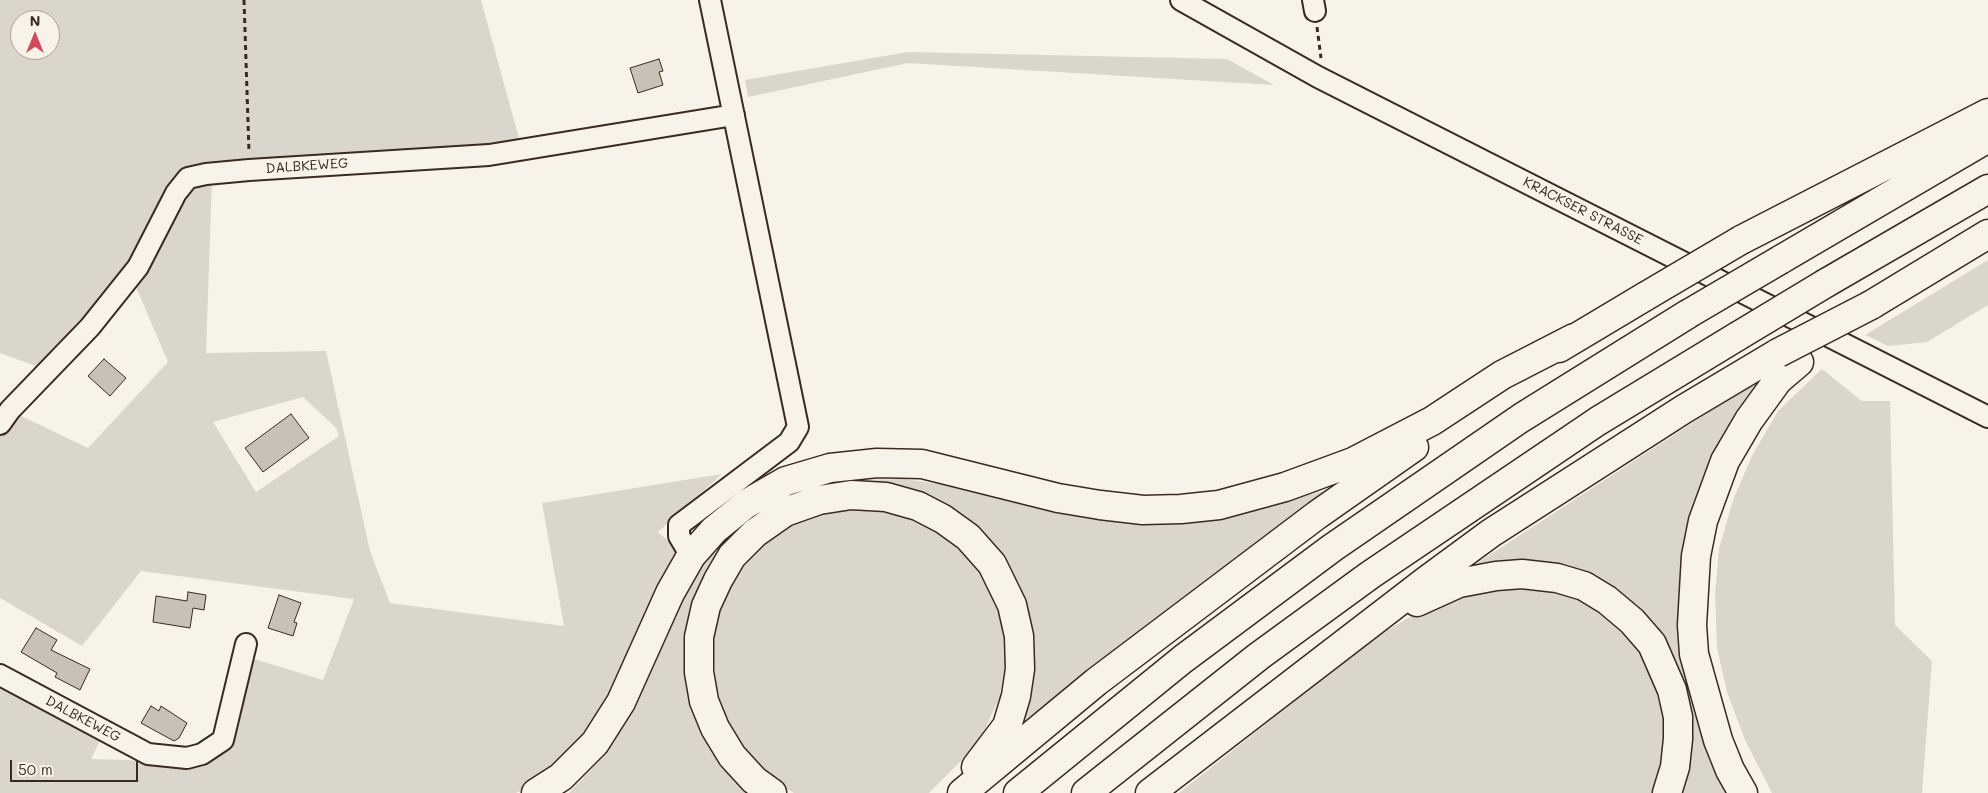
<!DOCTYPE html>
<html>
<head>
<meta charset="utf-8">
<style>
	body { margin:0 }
	#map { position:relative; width:1988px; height:793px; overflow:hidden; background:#f7f3e8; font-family:Mali,sans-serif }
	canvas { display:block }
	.north { position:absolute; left:10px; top:10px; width:50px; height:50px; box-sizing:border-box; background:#f7f3e8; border:1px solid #aca397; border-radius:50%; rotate:0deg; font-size:14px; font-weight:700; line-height:20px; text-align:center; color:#3b2a1e }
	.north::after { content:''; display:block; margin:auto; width:18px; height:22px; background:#d1495b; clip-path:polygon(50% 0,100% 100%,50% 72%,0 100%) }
	.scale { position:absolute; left:10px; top:760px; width:128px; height:22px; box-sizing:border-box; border:2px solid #3b2a1e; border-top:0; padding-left:6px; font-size:15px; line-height:18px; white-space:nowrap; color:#3b2a1e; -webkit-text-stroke:4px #f7f3e8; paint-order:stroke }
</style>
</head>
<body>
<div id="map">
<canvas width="1988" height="793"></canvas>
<div class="north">N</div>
<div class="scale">50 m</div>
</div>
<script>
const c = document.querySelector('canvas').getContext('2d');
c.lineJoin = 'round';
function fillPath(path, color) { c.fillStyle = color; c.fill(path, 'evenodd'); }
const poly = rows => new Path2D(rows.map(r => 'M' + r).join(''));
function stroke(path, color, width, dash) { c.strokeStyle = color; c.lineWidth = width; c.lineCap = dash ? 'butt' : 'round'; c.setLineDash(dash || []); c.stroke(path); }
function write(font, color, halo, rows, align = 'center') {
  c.font = font + ' Mali,sans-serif'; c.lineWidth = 4; c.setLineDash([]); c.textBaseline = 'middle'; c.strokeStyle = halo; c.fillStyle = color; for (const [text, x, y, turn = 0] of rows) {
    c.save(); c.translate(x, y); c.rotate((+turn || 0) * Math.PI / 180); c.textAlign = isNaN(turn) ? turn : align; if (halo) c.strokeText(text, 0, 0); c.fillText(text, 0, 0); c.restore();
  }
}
fillPath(poly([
	[0,0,481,0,520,142,477,150,194,172,137,254,87,323,41,368,0,353],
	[20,20,50,20,50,50,20,50],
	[908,52,1227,59,1274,85,908,63,748,97,745,80],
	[212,179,206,353,326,351,370,551,390,603,564,626,542,503,722,474,658,532,682,553,606,711,569,755,534,783,516,793,0,793,0,683,102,736,91,759,129,760,180,768,205,763,248,657,323,680,354,599,141,571,82,646,0,598,0,435,15,413,88,448,168,362,133,280,191,184],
	[303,397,336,428,339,436,256,492,213,422],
	[1988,260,1988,305,1927,342,1888,346,1865,335],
	[1822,369,1862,401,1890,401,1895,625,1932,661,1922,793,1772,793,1745,740,1727,692,1717,648,1715,595,1719,549,1733,500,1752,456,1778,411],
	[1769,373,1745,401,1701,488,1688,537,1730,793,1683,793,1690,733,1681,675,1654,622,1615,590,1468,569],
	[905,479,1184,521,1244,513,1330,489,1018,725,1030,624,931,502,846,480],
	[774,499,688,656,756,793,569,793,605,755,638,701,681,597,715,542],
	[840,508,882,509,921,518,984,564,1006,633,1006,659,999,699,978,744,929,793,794,793,783,787,751,758,726,723,716,688,713,639,720,605,742,566,773,534,807,516],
	[1503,587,1548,590,1583,599,1614,618,1645,650,1661,695,1667,742,1653,793,1179,793,1373,639,1415,614,1462,595]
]), '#dbd6cb');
const building = poly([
	[659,59,663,71,659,72,663,85,638,93,630,68,659,59],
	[104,359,126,378,110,396,88,376,104,359],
	[291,414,309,438,263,472,245,448,291,414],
	[188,592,206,595,204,610,193,608,190,628,153,622,156,596,187,601,188,592],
	[279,595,301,603,294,622,297,623,293,636,268,628,279,595],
	[36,628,57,640,51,650,90,669,80,690,55,677,57,673,21,652,36,628],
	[151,706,159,711,161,706,187,723,179,738,174,741,141,723,151,706]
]);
fillPath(building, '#c8c1b6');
stroke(building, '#3b2a1e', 1);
const minor = poly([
	[1181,0,1318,77,1988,417],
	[1313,0,1315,11],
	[0,424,10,410,90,327,138,267,176,193,188,178,206,174,249,170,489,155,734,115],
	[691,556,679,536,679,525,789,442,798,427,710,0],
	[0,675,148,754,187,758,202,754,223,740,246,644]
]);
const highway = poly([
	[1741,240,1988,113],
	[1780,260,1988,138],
	[1826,283,1988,189],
	[1871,305,1988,234],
	[1559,348,1646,296],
	[1417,602,1459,583,1496,576,1522,574,1557,578,1584,586,1607,600,1632,621,1652,644,1672,690,1678,717,1678,739,1675,767,1667,793],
	[536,793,561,777,595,743,621,702,670,593,691,556,714,530,746,504,786,481,830,468,877,463,922,464,1058,498,1100,505,1143,510,1181,509,1219,505,1285,487,1353,462,1432,421,1502,375,1574,338],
	[772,793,754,780,732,756,715,728,704,701,699,672,699,637,706,606,718,580,732,556,755,533,785,512,819,500,851,495,886,497,918,506,943,519,968,537,992,564,1012,605,1019,636,1020,669,1016,696,1007,726,976,767],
	[962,793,1096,682,1317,515,1414,447],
	[1018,793,1183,659,1332,548,1521,418,1688,314],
	[1086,793,1259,656,1370,575,1598,421,1738,336],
	[1150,793,1427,580,1491,533,1684,409,1778,353],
	[1743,793,1730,770,1718,740,1694,654,1692,625,1696,556,1703,521,1725,461,1749,420,1778,380,1799,362]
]);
stroke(minor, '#3b2a1e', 24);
stroke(highway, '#3b2a1e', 31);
stroke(poly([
	[244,0,249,152],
	[1317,27,1321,58]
]), '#3b2a1e', 3, [5, 4]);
stroke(minor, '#f7f3e8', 20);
stroke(highway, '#f7f3e8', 28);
const highwayBridge = poly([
	[1646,296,1741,240],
	[1688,314,1780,260],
	[1738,336,1826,283],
	[1778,353,1871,305]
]);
stroke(highwayBridge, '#3b2a1e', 31, []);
stroke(highwayBridge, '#f7f3e8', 28);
write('14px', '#3b2a1e', '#f7f3e8', [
	["DALBKEWEG",307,166,-4],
	["KRACKSER STRASSE",1583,211,27],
	["DALBKEWEG",83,719,28]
]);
</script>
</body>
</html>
